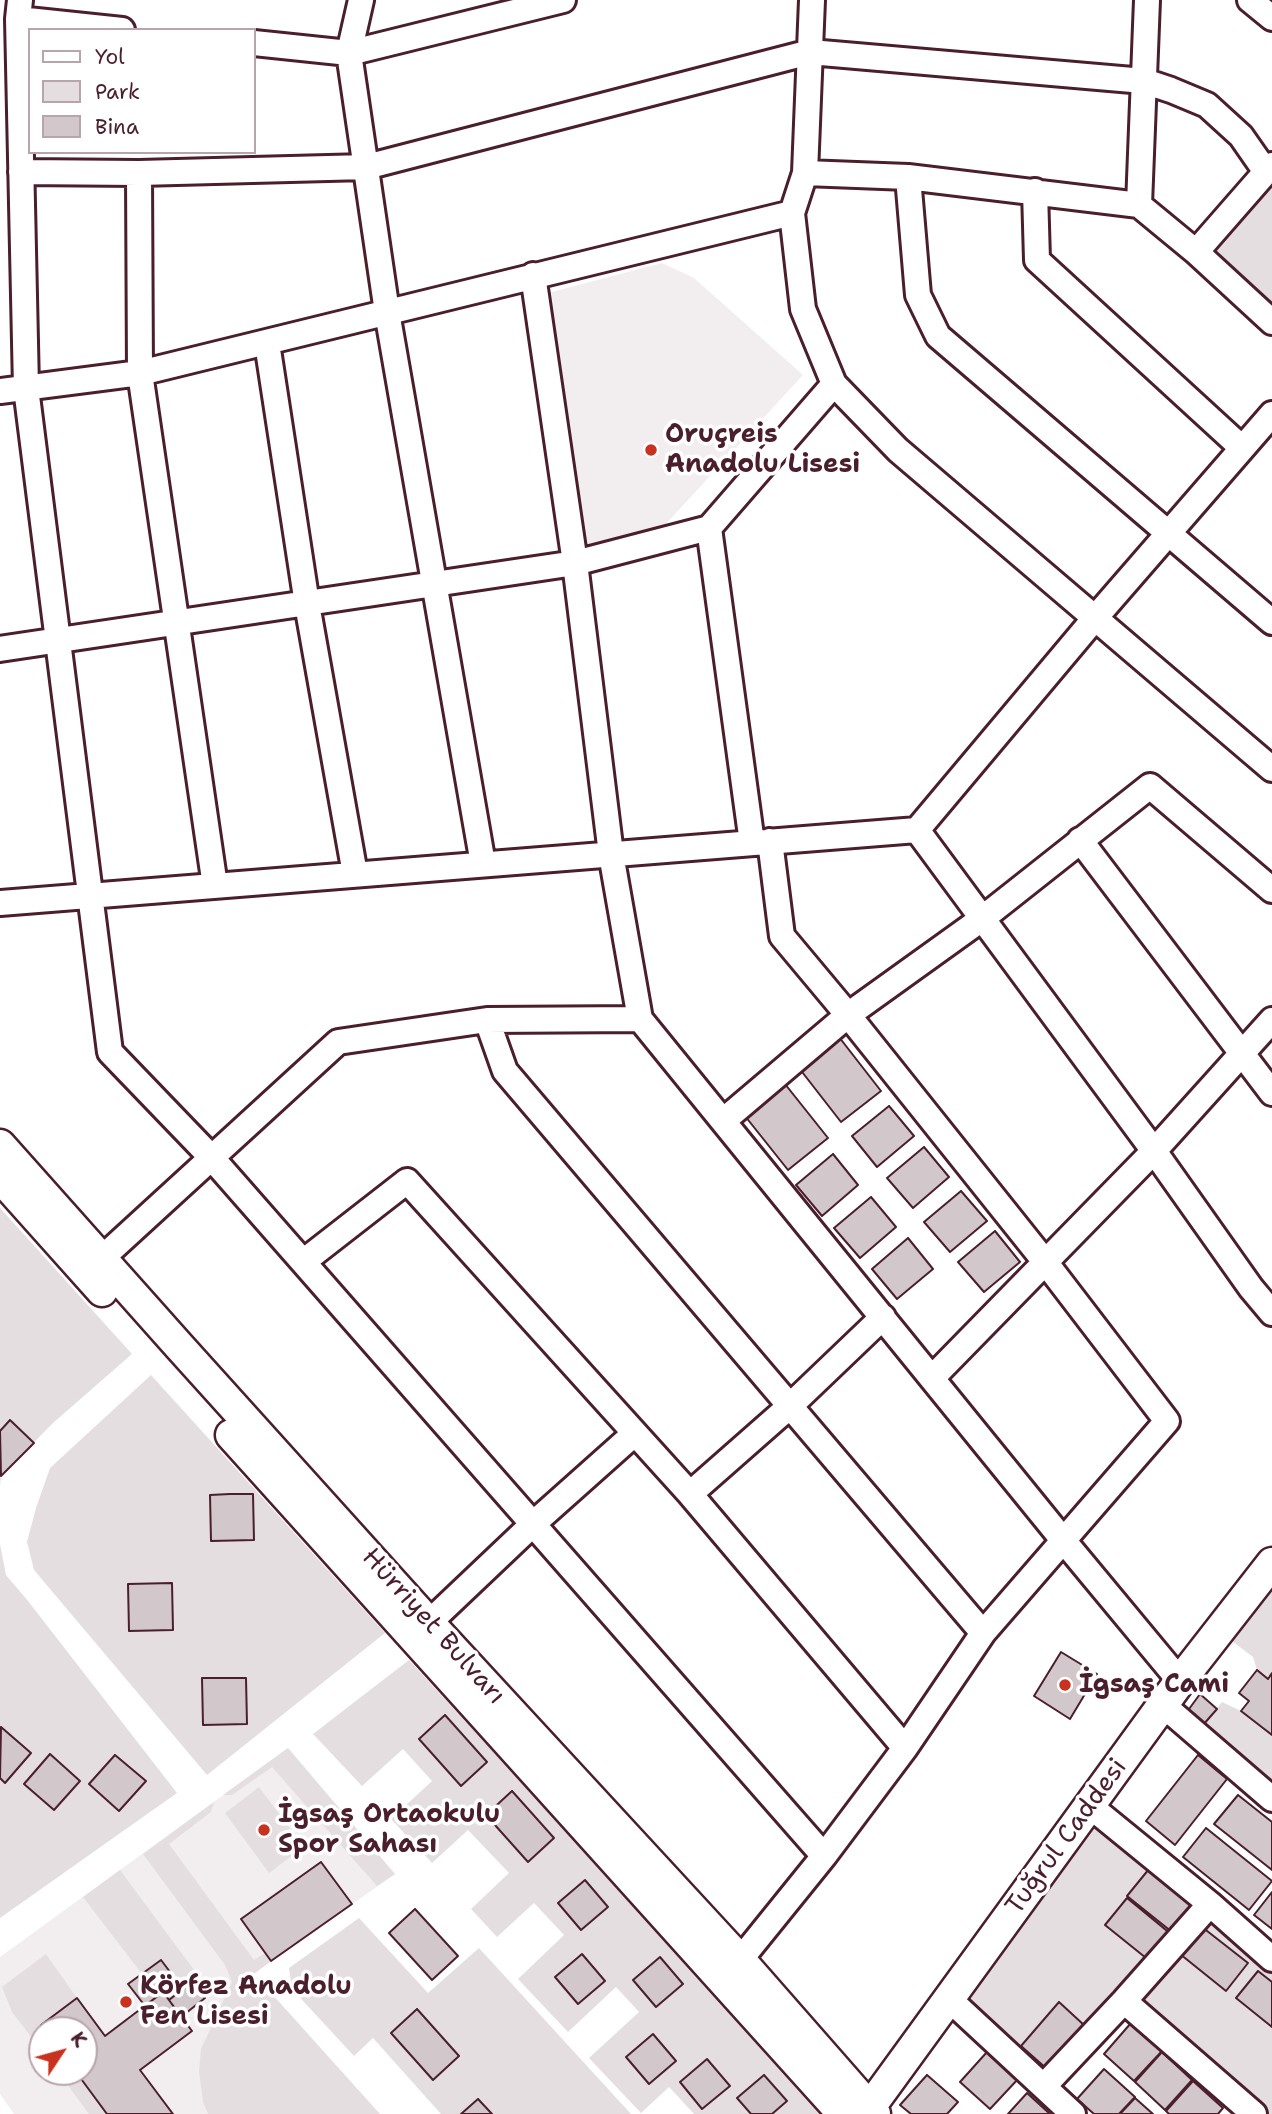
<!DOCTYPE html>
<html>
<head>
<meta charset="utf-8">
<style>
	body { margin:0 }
	#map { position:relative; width:1272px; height:2114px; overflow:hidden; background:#fff; font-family:"Shantell Sans",sans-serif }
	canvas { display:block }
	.legend { position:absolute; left:28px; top:28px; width:228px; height:126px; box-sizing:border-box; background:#fff; border:2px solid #b7a5aa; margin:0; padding:9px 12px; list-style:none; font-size:21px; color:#4a1f2b }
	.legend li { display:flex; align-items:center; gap:14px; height:35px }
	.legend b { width:35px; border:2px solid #b7a5aa }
	.north { position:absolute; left:28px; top:2016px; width:70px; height:70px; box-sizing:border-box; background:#fff; border:2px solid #b7a5aa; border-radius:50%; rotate:54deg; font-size:19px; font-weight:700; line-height:28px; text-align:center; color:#4a1f2b }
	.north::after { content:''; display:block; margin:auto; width:24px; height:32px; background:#c8321e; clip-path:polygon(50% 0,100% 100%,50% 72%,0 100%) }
</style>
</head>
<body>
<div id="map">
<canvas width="1272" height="2114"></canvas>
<ul class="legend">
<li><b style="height:9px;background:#fff"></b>Yol</li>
<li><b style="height:19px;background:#e5dee0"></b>Park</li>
<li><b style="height:19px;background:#d2c7cb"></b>Bina</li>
</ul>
<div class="north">K</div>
</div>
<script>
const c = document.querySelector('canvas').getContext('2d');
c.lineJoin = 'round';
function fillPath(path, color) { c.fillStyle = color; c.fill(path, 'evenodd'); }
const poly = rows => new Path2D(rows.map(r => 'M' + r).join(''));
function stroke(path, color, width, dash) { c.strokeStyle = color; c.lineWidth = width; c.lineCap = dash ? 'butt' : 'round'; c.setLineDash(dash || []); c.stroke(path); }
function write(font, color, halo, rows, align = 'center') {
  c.font = font + ' "Shantell Sans",sans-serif'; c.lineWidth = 7; c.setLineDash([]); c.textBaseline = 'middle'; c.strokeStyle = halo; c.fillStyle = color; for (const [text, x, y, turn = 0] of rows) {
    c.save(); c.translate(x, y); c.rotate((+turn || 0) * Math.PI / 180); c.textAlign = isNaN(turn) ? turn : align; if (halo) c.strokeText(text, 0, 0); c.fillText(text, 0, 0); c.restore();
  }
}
fillPath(poly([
	[662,263,694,278,803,375,664,526,582,547,544,294],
	[288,1748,395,1874,253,1974,248,2114,14,2114,0,2094,0,1957],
	[42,2030,84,2030,84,2072,42,2072]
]), '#f2eeef');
fillPath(poly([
	[1272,178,1272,307,1208,250],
	[0,1208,132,1354,53,1423,1,1476,0,1486],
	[151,1375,385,1633,207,1775,34,1570,27,1542,36,1508,50,1468],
	[0,1544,6,1575,28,1601,177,1793,0,1918],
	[1272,1583,1272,1673,1268,1679,1257,1670,1253,1657,1228,1638],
	[409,1660,825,2114,694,2114,669,2087,641,2113,589,2058,639,2012,616,1987,568,2032,518,1979,564,1935,534,1903,497,1937,471,1909,509,1873,468,1830,432,1863,391,1819,432,1781,403,1749,362,1786,313,1734],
	[1222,1702,1241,1711,1272,1735,1272,1799,1196,1733],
	[288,1748,395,1874,377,1886,272,1767,232,1795,223,1795],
	[259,1787,304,1847,269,1873,225,1813],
	[214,1802,211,1812,169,1844,254,1960,265,1953,271,1961,254,1974,380,2114,208,2114,203,2102,199,2071,201,2049,232,1982,225,1965,143,1854],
	[1090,1806,1272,1959,1272,2114,1254,2114,1124,2002,1044,2086,949,1999],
	[120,1870,194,1970,192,1982,183,1989,161,1960,142,1974,83,1897],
	[359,1918,428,1993,479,1948,631,2114,441,2114,373,2038,354,2056,292,1989,289,1968],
	[46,1954,77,1998,41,2025,45,2030,42,2030,42,2051,12,2012,2,1987],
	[58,2072,76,2072,107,2114,89,2114]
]), '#e5dee0');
const building = poly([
	[839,1037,881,1091,841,1122,799,1068,839,1037],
	[785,1084,828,1138,788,1170,745,1116,785,1084],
	[889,1106,914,1136,877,1167,852,1136,889,1106],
	[924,1147,949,1177,913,1208,887,1178,924,1147],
	[833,1154,858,1185,822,1216,796,1185,833,1154],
	[961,1191,987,1221,950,1252,924,1222,961,1191],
	[871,1197,896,1227,860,1258,834,1228,871,1197],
	[995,1231,1020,1262,984,1292,958,1262,995,1231],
	[908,1238,933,1269,897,1299,872,1269,908,1238],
	[10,1420,34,1443,1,1476,0,1431,10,1420],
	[230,1494,253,1494,254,1540,211,1541,210,1495,230,1494],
	[172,1583,173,1630,129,1631,128,1584,172,1583],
	[1061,1652,1097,1674,1070,1719,1034,1696,1061,1652],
	[1257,1670,1268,1679,1272,1673,1272,1735,1241,1711,1249,1701,1239,1693,1257,1670],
	[202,1678,246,1678,247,1724,203,1725,202,1678],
	[1200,1694,1217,1709,1196,1733,1181,1720,1200,1694],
	[445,1715,487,1762,461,1786,419,1739,445,1715],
	[1,1727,31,1753,5,1783,0,1778,1,1727],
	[50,1754,80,1781,54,1810,24,1784,50,1754],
	[115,1755,146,1781,119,1811,89,1784,115,1755],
	[1198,1755,1227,1779,1175,1845,1146,1821,1198,1755],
	[512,1791,554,1838,528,1862,486,1815,512,1791],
	[1238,1795,1272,1822,1272,1870,1214,1824,1238,1795],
	[1206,1828,1272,1881,1249,1910,1183,1857,1206,1828],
	[321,1862,352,1904,271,1961,241,1919,321,1862],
	[1149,1869,1194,1905,1172,1932,1127,1896,1149,1869],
	[585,1880,608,1907,581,1930,558,1903,585,1880],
	[1272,1892,1272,1929,1254,1915,1272,1892],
	[1127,1898,1172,1935,1151,1962,1105,1925,1127,1898],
	[415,1909,458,1956,432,1980,389,1933,415,1909],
	[1202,1927,1248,1963,1226,1991,1180,1954,1202,1927],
	[582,1954,605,1981,578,2004,555,1977,582,1954],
	[660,1957,683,1984,656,2007,633,1980,660,1957],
	[161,1960,183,1989,169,2000,163,1992,145,2006,128,1984,161,1960],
	[1258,1971,1272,1982,1272,2027,1236,1998,1258,1971],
	[192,1982,205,1998,181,2017,169,2000,192,1982],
	[163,1992,192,2031,140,2070,173,2114,107,2114,76,2072,84,2072,84,2030,45,2030,41,2025,77,1998,105,2036,163,1992],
	[1059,2002,1085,2026,1047,2069,1021,2046,1059,2002],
	[417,2009,459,2056,433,2080,391,2033,417,2009],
	[1131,2023,1162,2051,1134,2081,1104,2054,1131,2023],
	[653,2034,676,2061,649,2084,626,2057,653,2034],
	[987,2052,1018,2079,990,2109,960,2082,987,2052],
	[1162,2052,1192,2080,1165,2110,1135,2082,1162,2052],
	[707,2059,730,2086,702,2109,680,2082,707,2059],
	[1104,2069,1135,2097,1119,2114,1094,2114,1077,2099,1104,2069],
	[764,2075,787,2101,772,2114,751,2114,737,2098,764,2075],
	[927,2075,958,2102,947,2114,911,2114,900,2105,927,2075],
	[1193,2081,1223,2108,1218,2114,1169,2114,1166,2111,1193,2081],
	[1027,2093,1050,2114,1008,2114,1027,2093],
	[1135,2098,1153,2114,1120,2114,1135,2098],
	[478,2099,492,2114,461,2114,478,2099]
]);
fillPath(building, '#d2c7cb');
stroke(building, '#4a1f2b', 2);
const minor = poly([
	[20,0,18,19,26,388,110,1052,211,1157,824,1856],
	[361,0,349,53,387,312,483,864],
	[812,0,805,173,792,213,803,309,834,384,898,450,1272,769],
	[1250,0,1272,18],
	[18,19,122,30],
	[254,43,349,53,563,0],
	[21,172,139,173,366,167,810,52,1144,81,1171,90,1207,105,1241,136,1266,172],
	[139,173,140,373,215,886],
	[805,173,908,177,1139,205,1196,252,1272,322],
	[908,177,918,295,938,336,1272,622],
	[1035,191,1037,260,1242,448],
	[1139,205,1147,0],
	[1196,252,1272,165],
	[533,275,575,563,611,854,640,1019,1063,1540,1180,1681],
	[267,343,307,604,355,874],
	[0,391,140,373,792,213],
	[709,528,752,843],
	[0,649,575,563,709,528,834,384],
	[917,830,1095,618,1272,414],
	[1080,840,1272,1093],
	[0,903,917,830,1154,1151,1251,1288,1272,1313],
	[487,1020,505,1071,983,1633],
	[723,1121,848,1015,983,918,1150,786,1272,890],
	[101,1259,338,1042,487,1020,640,1019],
	[303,1262,407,1181,690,1494,905,1748],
	[932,1378,1154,1151,1272,1020],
	[690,1494,790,1406,883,1317],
	[416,1635,533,1524,634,1434],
	[1163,1705,1272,1799],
	[1090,1806,1210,1904,1272,1959],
	[740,1960,824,1856,905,1748,983,1633,1167,1421,1046,1263,848,1015,782,936,770,841],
	[949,1999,1073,2114],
	[1124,2001,1254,2114],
	[1044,2086,1124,2001,1210,1904]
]);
const major = poly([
	[0,1145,179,1346,428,1622,740,1960,875,2114],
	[0,1177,102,1291],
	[231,1435,843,2114],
	[865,2114,1180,1681,1272,1563]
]);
stroke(minor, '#4a1f2b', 30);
stroke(major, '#4a1f2b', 35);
stroke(minor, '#fff', 24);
stroke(major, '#fff', 30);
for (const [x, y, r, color] of [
	[651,450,7,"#c8321e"],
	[1065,1685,7,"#c8321e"],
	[264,1830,7,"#c8321e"],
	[126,2002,7,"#c8321e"]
]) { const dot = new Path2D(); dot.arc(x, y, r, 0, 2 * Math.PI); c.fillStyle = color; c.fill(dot); stroke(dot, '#fff', 2.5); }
write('bold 26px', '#4a1f2b', '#fff', [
	["Oruçreis",665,435],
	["Anadolu Lisesi",665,465],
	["İgsaş Cami",1079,1685],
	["İgsaş Ortaokulu",278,1815],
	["Spor Sahası",278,1845],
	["Körfez Anadolu",140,1987],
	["Fen Lisesi",140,2017]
], 'left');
write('26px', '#4a1f2b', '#fff', [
	["Hürriyet Bulvarı",433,1627,48],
	["Tuğrul Caddesi",1067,1837,-54]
]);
</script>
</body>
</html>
